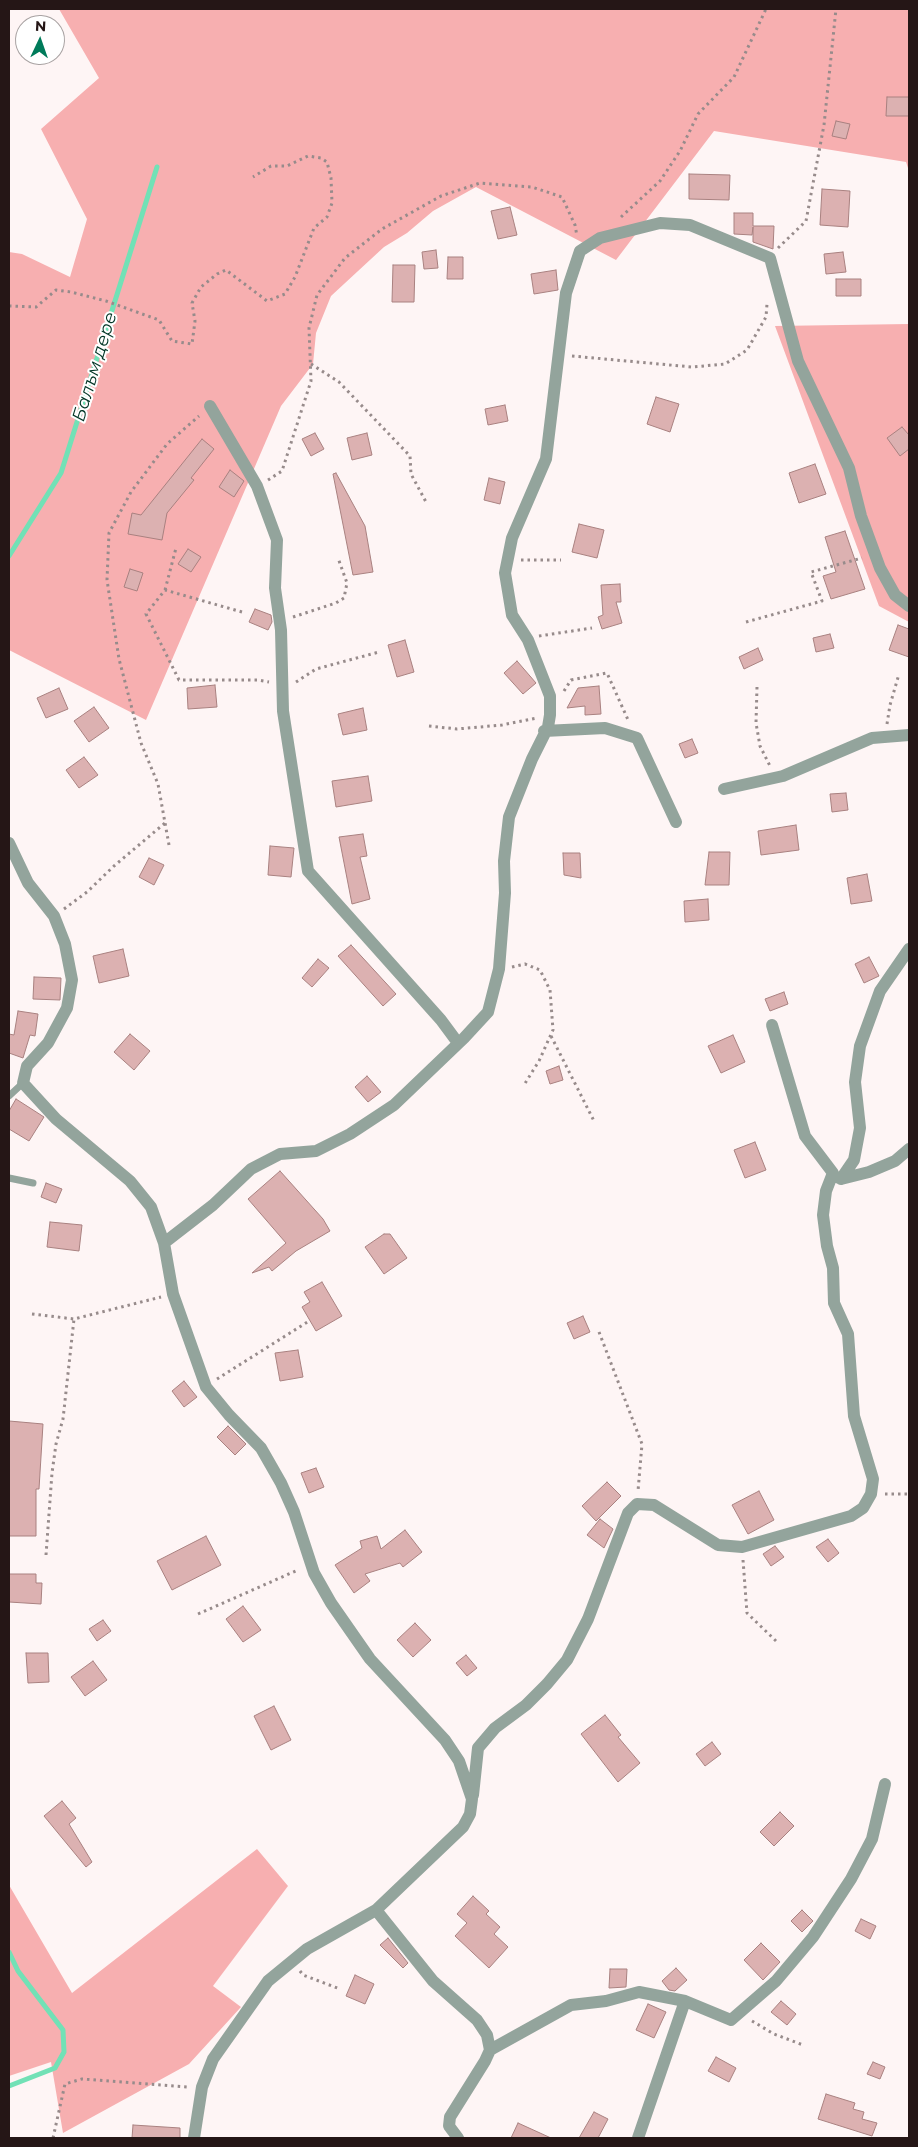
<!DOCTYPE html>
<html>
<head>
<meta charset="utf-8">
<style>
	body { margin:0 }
	#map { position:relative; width:918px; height:2147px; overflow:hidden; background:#fef5f5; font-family:Montserrat,sans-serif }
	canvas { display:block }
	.frame { position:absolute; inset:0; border:10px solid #251616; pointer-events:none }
	.north { position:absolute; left:15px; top:15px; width:50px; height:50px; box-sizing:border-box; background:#fff; border:1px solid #a8a2a2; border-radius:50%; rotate:3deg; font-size:14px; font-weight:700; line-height:20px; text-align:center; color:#251616 }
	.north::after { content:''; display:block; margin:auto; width:18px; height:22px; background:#007b5a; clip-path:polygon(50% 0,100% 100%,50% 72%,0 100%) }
</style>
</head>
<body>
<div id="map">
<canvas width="918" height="2147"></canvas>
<div class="frame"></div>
<div class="north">N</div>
</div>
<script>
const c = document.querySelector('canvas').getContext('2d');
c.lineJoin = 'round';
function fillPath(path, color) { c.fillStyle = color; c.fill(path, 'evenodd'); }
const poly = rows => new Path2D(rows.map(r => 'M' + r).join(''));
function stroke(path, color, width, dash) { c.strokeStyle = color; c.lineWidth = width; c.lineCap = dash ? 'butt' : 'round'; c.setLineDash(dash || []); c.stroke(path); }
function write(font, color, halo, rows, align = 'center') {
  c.font = font + ' Montserrat,sans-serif'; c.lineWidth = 4; c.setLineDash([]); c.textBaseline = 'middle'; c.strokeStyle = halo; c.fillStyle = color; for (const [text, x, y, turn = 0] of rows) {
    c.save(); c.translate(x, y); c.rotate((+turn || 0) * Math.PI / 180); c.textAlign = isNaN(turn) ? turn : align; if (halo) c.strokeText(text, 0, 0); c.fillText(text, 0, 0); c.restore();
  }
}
fillPath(poly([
	[59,9,909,9,909,171,906,162,714,131,616,260,476,187,433,211,407,233,384,247,331,296,316,333,313,364,281,406,146,720,9,650,9,252,22,254,70,277,87,219,41,129,99,78],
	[909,324,909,622,879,606,775,326],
	[257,1849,288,1886,213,1986,241,2007,189,2064,63,2133,51,2062,9,2076,9,1885,72,1993]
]), '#f7afb0');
stroke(poly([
	[9,556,61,473,157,167],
	[9,1952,18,1971,63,2030,64,2052,55,2068,9,2086]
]), '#72e1b6', 5);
const building = poly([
	[887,97,909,97,909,116,886,116,887,97],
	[836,121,850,124,846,139,832,136,836,121],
	[689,174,730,175,729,200,689,199,689,174],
	[822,189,850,191,848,227,820,225,822,189],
	[510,207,517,235,498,239,491,211,510,207],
	[734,213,753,213,753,226,774,226,773,249,753,242,753,227,752,235,734,234,734,213],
	[436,250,438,268,424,269,422,252,436,250],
	[843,252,846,272,826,274,824,254,843,252],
	[448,257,463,257,463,279,447,279,448,257],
	[393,265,415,265,414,302,392,302,393,265],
	[556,270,558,290,534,294,531,274,556,270],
	[836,279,861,279,861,296,836,296,836,279],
	[656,397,679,404,670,432,647,424,656,397],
	[505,405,508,421,488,425,485,409,505,405],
	[902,427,909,435,909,449,900,456,887,438,902,427],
	[315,433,324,449,311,456,302,439,315,433],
	[367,433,372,455,352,460,347,438,367,433],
	[202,439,214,449,191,478,194,480,167,513,162,540,128,534,132,513,141,515,202,439],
	[815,464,826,494,799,503,789,473,815,464],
	[230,470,244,481,234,497,219,487,230,470],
	[336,473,365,526,373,572,353,575,333,474,336,473],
	[489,478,505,482,500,504,484,500,489,478],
	[579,524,604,530,597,558,572,552,579,524],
	[845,531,865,589,831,599,823,576,836,572,825,537,845,531],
	[188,549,201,557,191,572,178,564,188,549],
	[130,569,143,573,137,591,124,587,130,569],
	[620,584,621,602,616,602,622,623,602,629,598,617,603,615,601,585,620,584],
	[255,609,271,615,272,622,268,630,249,622,255,609],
	[898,625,909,629,909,657,889,650,898,625],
	[830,634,834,648,816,652,813,638,830,634],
	[405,640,414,672,397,677,388,645,405,640],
	[758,648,763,660,744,669,739,657,758,648],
	[517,661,536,683,523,694,504,673,517,661],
	[215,685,217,707,188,709,187,688,215,685],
	[599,686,601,714,585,715,585,706,567,708,578,688,599,686],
	[59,688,68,709,46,718,37,698,59,688],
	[94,707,109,728,89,742,74,721,94,707],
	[363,708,367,730,343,735,338,714,363,708],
	[692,739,698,753,685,758,679,744,692,739],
	[84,757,98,775,79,788,66,770,84,757],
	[368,776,372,801,336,807,332,781,368,776],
	[846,793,848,810,832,812,830,794,846,793],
	[796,825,799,850,761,855,758,831,796,825],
	[363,834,367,856,360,857,370,899,352,904,339,837,363,834],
	[270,846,294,848,291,877,268,875,270,846],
	[709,852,730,852,729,885,705,885,709,852],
	[563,853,580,853,581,878,564,875,563,853],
	[149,858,164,865,154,885,139,877,149,858],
	[867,874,872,901,851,904,847,878,867,874],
	[708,899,709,920,685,922,684,901,708,899],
	[351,945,396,994,383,1006,338,956,351,945],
	[123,949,129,976,99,983,93,956,123,949],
	[869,957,879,976,864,983,855,964,869,957],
	[318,959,329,968,312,987,302,978,318,959],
	[34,977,61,978,60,1000,33,999,34,977],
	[784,992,788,1004,770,1011,765,999,784,992],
	[18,1011,38,1014,35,1036,30,1035,23,1058,9,1053,9,1034,14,1035,18,1011],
	[130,1034,150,1051,134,1070,114,1052,130,1034],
	[733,1035,745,1062,721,1073,708,1046,733,1035],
	[559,1066,563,1080,550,1084,546,1071,559,1066],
	[367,1076,381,1092,368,1102,355,1087,367,1076],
	[16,1099,44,1117,29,1141,9,1129,9,1111,16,1099],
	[755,1142,766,1170,745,1178,734,1150,755,1142],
	[280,1171,323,1219,330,1231,296,1251,272,1271,269,1267,252,1273,286,1243,248,1199,280,1171],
	[46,1183,62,1189,56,1203,41,1197,46,1183],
	[50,1222,82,1225,79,1251,47,1247,50,1222],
	[384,1234,390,1234,407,1258,384,1274,365,1247,384,1234],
	[322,1282,342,1316,316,1331,302,1307,310,1302,304,1292,322,1282],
	[583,1316,590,1332,574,1339,567,1323,583,1316],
	[298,1350,303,1377,280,1381,275,1353,298,1350],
	[184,1381,197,1397,184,1407,172,1391,184,1381],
	[9,1421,43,1424,39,1489,36,1489,36,1536,9,1536,9,1421],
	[228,1426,246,1444,235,1455,217,1437,228,1426],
	[316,1468,324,1487,309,1493,301,1473,316,1468],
	[607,1482,621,1496,596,1521,582,1506,607,1482],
	[759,1491,774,1520,748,1534,732,1505,759,1491],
	[600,1519,613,1529,604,1548,587,1535,600,1519],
	[405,1530,422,1552,403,1567,400,1563,365,1574,370,1581,354,1593,335,1565,362,1548,360,1541,377,1536,381,1549,405,1530],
	[206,1536,221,1565,172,1590,157,1561,206,1536],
	[828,1539,839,1553,828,1562,816,1547,828,1539],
	[775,1546,784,1557,771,1566,763,1554,775,1546],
	[9,1574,36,1574,36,1583,42,1583,41,1604,9,1602,9,1574],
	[243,1606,261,1630,243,1642,226,1619,243,1606],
	[103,1620,111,1631,97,1641,89,1629,103,1620],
	[415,1623,431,1640,413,1657,397,1640,415,1623],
	[26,1653,48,1653,49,1682,28,1683,26,1653],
	[466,1655,477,1668,467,1676,456,1663,466,1655],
	[93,1661,107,1680,85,1696,71,1677,93,1661],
	[274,1706,291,1740,271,1750,254,1716,274,1706],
	[605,1715,621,1735,618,1737,640,1763,618,1782,581,1734,605,1715],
	[712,1742,721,1754,705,1766,696,1754,712,1742],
	[62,1801,76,1818,69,1824,92,1862,86,1867,44,1816,62,1801],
	[780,1812,794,1826,774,1846,760,1832,780,1812],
	[473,1896,489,1911,486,1914,500,1927,494,1934,508,1947,489,1968,455,1936,467,1923,457,1914,473,1896],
	[802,1910,813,1921,802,1932,791,1921,802,1910],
	[861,1919,876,1926,870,1939,855,1931,861,1919],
	[388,1938,408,1963,403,1968,380,1945,388,1938],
	[761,1943,780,1962,763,1980,744,1960,761,1943],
	[676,1968,687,1980,675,1991,669,1990,662,1981,676,1968],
	[610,1969,627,1969,626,1987,609,1988,610,1969],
	[355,1975,374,1984,365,2004,346,1996,355,1975],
	[781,2001,796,2014,787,2025,771,2012,781,2001],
	[648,2004,666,2012,654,2038,636,2030,648,2004],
	[716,2057,736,2068,729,2082,708,2071,716,2057],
	[873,2062,885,2067,880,2079,867,2074,873,2062],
	[826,2094,855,2103,853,2109,864,2112,862,2119,877,2123,872,2136,818,2119,826,2094],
	[594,2112,608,2119,598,2138,579,2138,594,2112],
	[518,2123,551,2138,511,2138,518,2123],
	[133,2125,180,2128,180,2138,132,2138,133,2125]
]);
fillPath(building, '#dcb1b1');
stroke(building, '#a98180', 1);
stroke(poly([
	[621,217,660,181,680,151,698,114,734,77,766,9],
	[778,248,806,221,824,125,836,9],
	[9,306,36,307,56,290,71,292,106,301,159,320,172,341,192,344,195,321,192,303,201,287,217,274,226,270,267,301,285,294,295,277,314,228,327,217,332,203,331,178,327,162,321,158,308,156,287,166,271,166,253,177],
	[572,356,692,367,725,364,747,350,766,317,767,304],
	[311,364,339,382,410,456,411,474,426,502],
	[268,480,282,471,311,381,309,328,317,295,345,258,382,229,441,196,480,183,532,187,562,197,575,225,577,236],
	[521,560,561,560],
	[165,590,176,548],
	[242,612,165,590,146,614,179,680,258,680,269,682],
	[293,617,336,603,344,598,347,583,338,558],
	[746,622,822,601,811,572,862,558],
	[539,636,592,628],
	[296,682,316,669,379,652],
	[757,687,756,723,760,746,770,766],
	[564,691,571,680,607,673,629,722],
	[887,724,890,705,899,674],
	[429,726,457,729,502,725,537,718],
	[169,845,158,784,141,743,119,659,107,580,109,533,131,492,167,444,199,416],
	[64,909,87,892,114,866,165,823],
	[512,967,525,964,540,970,550,990,553,1030,539,1061,524,1085],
	[551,1036,595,1123],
	[32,1314,74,1319,161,1297],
	[599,1332,642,1444,638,1491],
	[217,1379,309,1321],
	[885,1494,909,1494],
	[46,1555,52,1473,56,1444,63,1419,74,1319],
	[743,1560,747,1613,776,1641],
	[198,1614,298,1570],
	[300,1971,303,1975,340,1989],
	[752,2021,774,2034,803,2045],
	[53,2138,65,2084,82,2079,188,2087]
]), '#978b8b', 3, [2.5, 4]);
stroke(poly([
	[9,1096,23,1083],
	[9,1178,33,1183]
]), '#93a49c', 7);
stroke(poly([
	[210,406,257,486,277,540,275,588,281,630,283,711,308,871,441,1020,458,1043],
	[544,731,605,728,637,738,676,822],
	[724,789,783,776,872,738,909,735],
	[9,843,28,883,54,916,65,944,72,980,67,1008,48,1043,27,1066,23,1083,56,1119,130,1181,151,1207,164,1243,173,1294,206,1387,229,1415,261,1448,281,1483,294,1512,314,1573,331,1603,370,1659,445,1740,459,1761,472,1799,470,1814,463,1827,376,1910,307,1949,268,1981,213,2059,202,2087,194,2138],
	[839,1178,841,1179,869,1172,895,1161,909,1149],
	[841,1179,854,1160,860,1128,855,1082,860,1046,880,991,909,949],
	[164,1243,213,1205,251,1169,280,1154,316,1151,350,1134,394,1105,464,1038,488,1012,499,969,505,893,504,861,509,817,532,759,548,727,550,715,550,696,528,640,512,615,505,573,512,538,546,459,566,293,580,251,600,238,660,223,690,225,770,258,798,361,849,468,861,516,880,568,895,595,909,606],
	[473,1795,478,1748,495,1728,526,1705,547,1684,567,1660,588,1619,628,1513,637,1504,654,1505,718,1545,742,1547,851,1516,863,1508,871,1494,873,1479,854,1416,848,1334,834,1303,833,1268,827,1246,823,1215,826,1191,833,1173,805,1136,772,1025],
	[376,1910,433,1981,477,2020,487,2035,490,2050,485,2061,450,2117,449,2126,458,2138],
	[490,2050,571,2005,606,2001,639,1992,685,2001,731,2020,776,1981,813,1937,851,1879,872,1839,885,1784],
	[638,2138,685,2001]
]), '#93a49c', 12);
write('italic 18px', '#013525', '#fff', [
	["Балъм дере",95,367,-73]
]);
</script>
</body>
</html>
